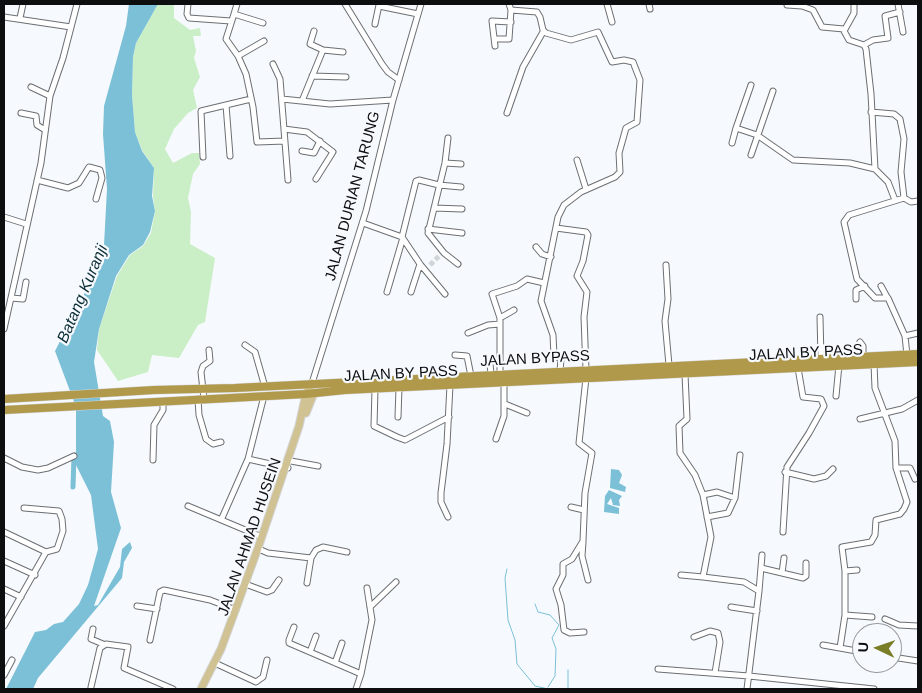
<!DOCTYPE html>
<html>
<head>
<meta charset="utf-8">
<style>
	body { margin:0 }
	#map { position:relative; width:922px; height:693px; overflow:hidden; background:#f6f9fd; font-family:Helvetica,sans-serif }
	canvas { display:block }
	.frame { position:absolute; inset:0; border:5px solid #0d0e10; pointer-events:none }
	.north { position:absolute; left:852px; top:623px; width:50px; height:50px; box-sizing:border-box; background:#f6f9fd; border:1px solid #999b9e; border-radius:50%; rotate:273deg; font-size:14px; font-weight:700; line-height:20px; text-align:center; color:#0d0e10 }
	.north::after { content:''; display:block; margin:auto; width:18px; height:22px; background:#797e27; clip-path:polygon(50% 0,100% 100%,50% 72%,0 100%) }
</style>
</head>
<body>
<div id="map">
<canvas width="922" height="693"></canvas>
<div class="frame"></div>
<div class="north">U</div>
</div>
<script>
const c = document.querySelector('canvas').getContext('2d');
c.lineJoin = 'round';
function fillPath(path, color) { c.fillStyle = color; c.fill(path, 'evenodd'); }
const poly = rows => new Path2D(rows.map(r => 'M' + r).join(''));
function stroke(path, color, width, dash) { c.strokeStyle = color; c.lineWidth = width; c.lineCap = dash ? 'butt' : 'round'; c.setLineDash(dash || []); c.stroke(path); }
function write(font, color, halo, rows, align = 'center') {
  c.font = font + ' Helvetica,sans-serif'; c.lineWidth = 4.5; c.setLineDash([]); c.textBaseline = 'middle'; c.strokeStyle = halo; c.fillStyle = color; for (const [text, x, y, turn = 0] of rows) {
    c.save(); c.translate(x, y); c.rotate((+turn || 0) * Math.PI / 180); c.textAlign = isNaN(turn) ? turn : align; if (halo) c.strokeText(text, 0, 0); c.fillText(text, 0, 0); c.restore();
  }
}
fillPath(poly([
	[158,4,174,4,174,18,190,30,200,28,201,36,193,36,196,51,194,58,200,77,193,90,197,108,188,113,174,129,165,149,173,163,192,153,199,153,200,164,193,174,188,198,191,212,190,244,215,258,205,322,198,325,179,358,152,355,148,372,118,381,97,350,99,329,117,276,130,255,143,246,151,233,155,211,153,196,154,168,142,150,135,132,132,95,133,57,136,43]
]), '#caefc7');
fillPath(poly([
	[129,4,158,4,136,43,133,57,132,95,135,132,142,151,154,168,152,196,155,211,150,232,143,245,129,255,116,276,99,329,94,362,103,416,110,421,114,442,111,492,121,528,94,606,98,605,120,567,122,549,130,542,132,548,124,562,122,578,38,678,33,689,6,689,35,632,46,630,54,624,63,622,79,604,88,585,98,549,91,495,76,465,76,407,55,351,99,265,104,245,107,189,103,134,104,106,126,26],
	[611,469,619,470,622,475,619,483,626,487,625,492,610,488],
	[609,490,622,496,619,500,620,506,613,505,611,498,607,504,619,508,619,514,604,512,605,496]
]), '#7bc0d6');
stroke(poly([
	[507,569,505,578,508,620,515,640,517,664,535,686,548,689],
	[535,604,538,612,550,615,559,625,552,638,556,649,555,676,548,687],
	[568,689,568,670]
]), '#7bc0d6', 1);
stroke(poly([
	[73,487,74,456,78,456]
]), '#7bc0d6', 5);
stroke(poly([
	[430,265,440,255]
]), '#d3d6d9', 5, [5, 2.5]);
const minor = poly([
	[188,4,187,14,189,18,231,21],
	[237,4,234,14,263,23],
	[345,4,382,64,388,72,399,80],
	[509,4,511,10,537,12,540,17,543,30,546,33,571,40,598,32,612,62,624,60,633,62,640,80,637,122,626,128,619,153,620,172,615,177,581,192,564,205,558,217,541,301,553,335,554,356,561,359,560,371],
	[607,4,612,22],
	[649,4,650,9],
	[854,4,854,13,844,31,849,40,864,45,866,49,871,94,875,169,888,182,895,200],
	[898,4,903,32],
	[787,5,802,6,813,10,822,27,844,29],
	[379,6,418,14],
	[234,14,226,39,238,56],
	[4,17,71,27],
	[20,18,23,4],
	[375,24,379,5],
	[314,31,310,44,323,50],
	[495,39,509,39,511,10],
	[264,41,238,56,246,74,253,107,257,142,285,141],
	[864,45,873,40,888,38,885,16,900,12],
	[495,46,492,21,511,22],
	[273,64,280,79,288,180],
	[312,76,346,77],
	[751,85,736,128,757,135,793,160,850,163,875,169],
	[31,87,50,96],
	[282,99,330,104,393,100],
	[302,101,323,50,343,52],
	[226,105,230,156],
	[871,112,894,114,900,119,904,139,901,172,904,198,849,215,844,222,857,279,875,298,888,298,905,336,907,355],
	[21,113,36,116,37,125,45,130],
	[507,113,523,67,543,32],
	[284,129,307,132,333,152,316,179],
	[448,138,445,163,428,233,444,253,458,264],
	[732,143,736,128],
	[302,151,314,153,320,141],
	[751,155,773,91],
	[203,157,201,111,251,99],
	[577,160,586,189],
	[445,163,461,164],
	[37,180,68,188,79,183,89,167,100,170,102,178,96,199],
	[904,198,911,202,918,201],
	[434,208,462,209],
	[4,217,26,224],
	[363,223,402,237,420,264,445,294],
	[556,228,586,232,588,235,583,261,577,276,587,292,584,317,586,370],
	[428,229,462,233],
	[402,237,416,181,419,180,439,185,461,187],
	[536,247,542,254,551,257],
	[666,265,668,299,665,321,669,365],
	[881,286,887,297],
	[387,292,402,241],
	[411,292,420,264],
	[11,298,23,299,26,282],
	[856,299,856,290,865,286],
	[820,317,821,359],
	[500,318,514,310],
	[4,329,41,163,50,96,63,58,77,4],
	[468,333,488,325,500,324],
	[905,336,918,333],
	[860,342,863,346,863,359],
	[245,345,255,352,265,387],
	[455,355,467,356,471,376],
	[490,363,491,375],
	[874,364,875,388,895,441,896,468,910,468,915,479],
	[500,374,500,318,492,294,517,286,527,279,544,283],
	[685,374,687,419,679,426,680,453,695,475,703,495,717,492,735,498],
	[312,383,366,211,393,100,421,4],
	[375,389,374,426,397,437,405,440,449,417],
	[836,396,839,365],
	[198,399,199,415,206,439,213,444,221,442],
	[204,399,201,372,203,366,210,361,209,350],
	[505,404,527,413],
	[398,417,399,388],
	[860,419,902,409,918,400],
	[496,439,504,416,504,383],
	[4,458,22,467,38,470,48,468,74,456],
	[248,459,288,468],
	[153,460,154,425,163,410,163,402],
	[291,461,318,466],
	[785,472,814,479,826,476,833,469],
	[703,495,711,537,703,577,744,582,759,591,747,689],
	[188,506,262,537],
	[571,507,584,510],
	[448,517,441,502,441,493,447,444,450,385],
	[707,517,728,513,735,498,740,455],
	[222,518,248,459,264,396],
	[4,532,46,552,57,549,63,531,62,519,59,511,24,508],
	[783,532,787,467,809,433,824,406,821,399,803,397,798,368],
	[583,542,582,556,588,580],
	[261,550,268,553,311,558,307,583],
	[311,558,316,550,323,547,347,552],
	[4,561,35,575],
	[761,568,803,578,806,576,806,563],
	[845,571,857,570],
	[782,573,784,558],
	[681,575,703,577],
	[248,585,267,592,272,590,279,580],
	[4,589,21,597],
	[759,591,762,555],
	[137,606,157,609],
	[370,607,396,582],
	[731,607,757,611],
	[845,615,845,571,842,547,871,542,875,535,876,520,900,514,904,509,907,502,896,468],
	[885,619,899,625,918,626],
	[4,626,46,552],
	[294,627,289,640,289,643,361,674,356,689],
	[93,629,91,639,103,644],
	[584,632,570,633,564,630,561,605,556,589,563,575,563,564,572,559,583,541,585,493,592,453,579,443,586,378],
	[694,637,710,631,718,633,720,642,715,673],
	[150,640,160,592,164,590,210,600,236,610],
	[823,645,862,652],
	[840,648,845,615,872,617],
	[310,652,316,636],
	[892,657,918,661],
	[335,663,342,643],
	[217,664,256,682,263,677,267,660],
	[658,669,749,676,874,689],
	[361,674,372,620,367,588],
	[4,675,12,660],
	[91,687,100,648,106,644,128,647,124,668,173,689]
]);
const major = poly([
	[306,413,314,393],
	[201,689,221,649,258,548,299,426,306,394,312,383]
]);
const highway = poly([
	[4,399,154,390,235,388,918,354],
	[4,410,306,394,345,390,918,362]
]);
stroke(minor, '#6c6f72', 7);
stroke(major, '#d3d4d4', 9);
stroke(highway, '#d3d4d4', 9);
stroke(minor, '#fff', 5);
stroke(major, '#d0c293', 7);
stroke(highway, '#b0994b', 8);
write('15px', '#0d0e10', '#f6f9fd', [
	["JALAN DURIAN TARUNG",353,196,-75],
	["JALAN BY PASS",806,353,-3],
	["JALAN BYPASS",535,359,-3],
	["JALAN BY PASS",401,374,-3],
	["JALAN AHMAD HUSEIN",250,537,-71]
]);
write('italic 16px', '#0b2e37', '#f6f9fd', [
	["Batang Kuranji",83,294,-67]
]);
</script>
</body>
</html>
